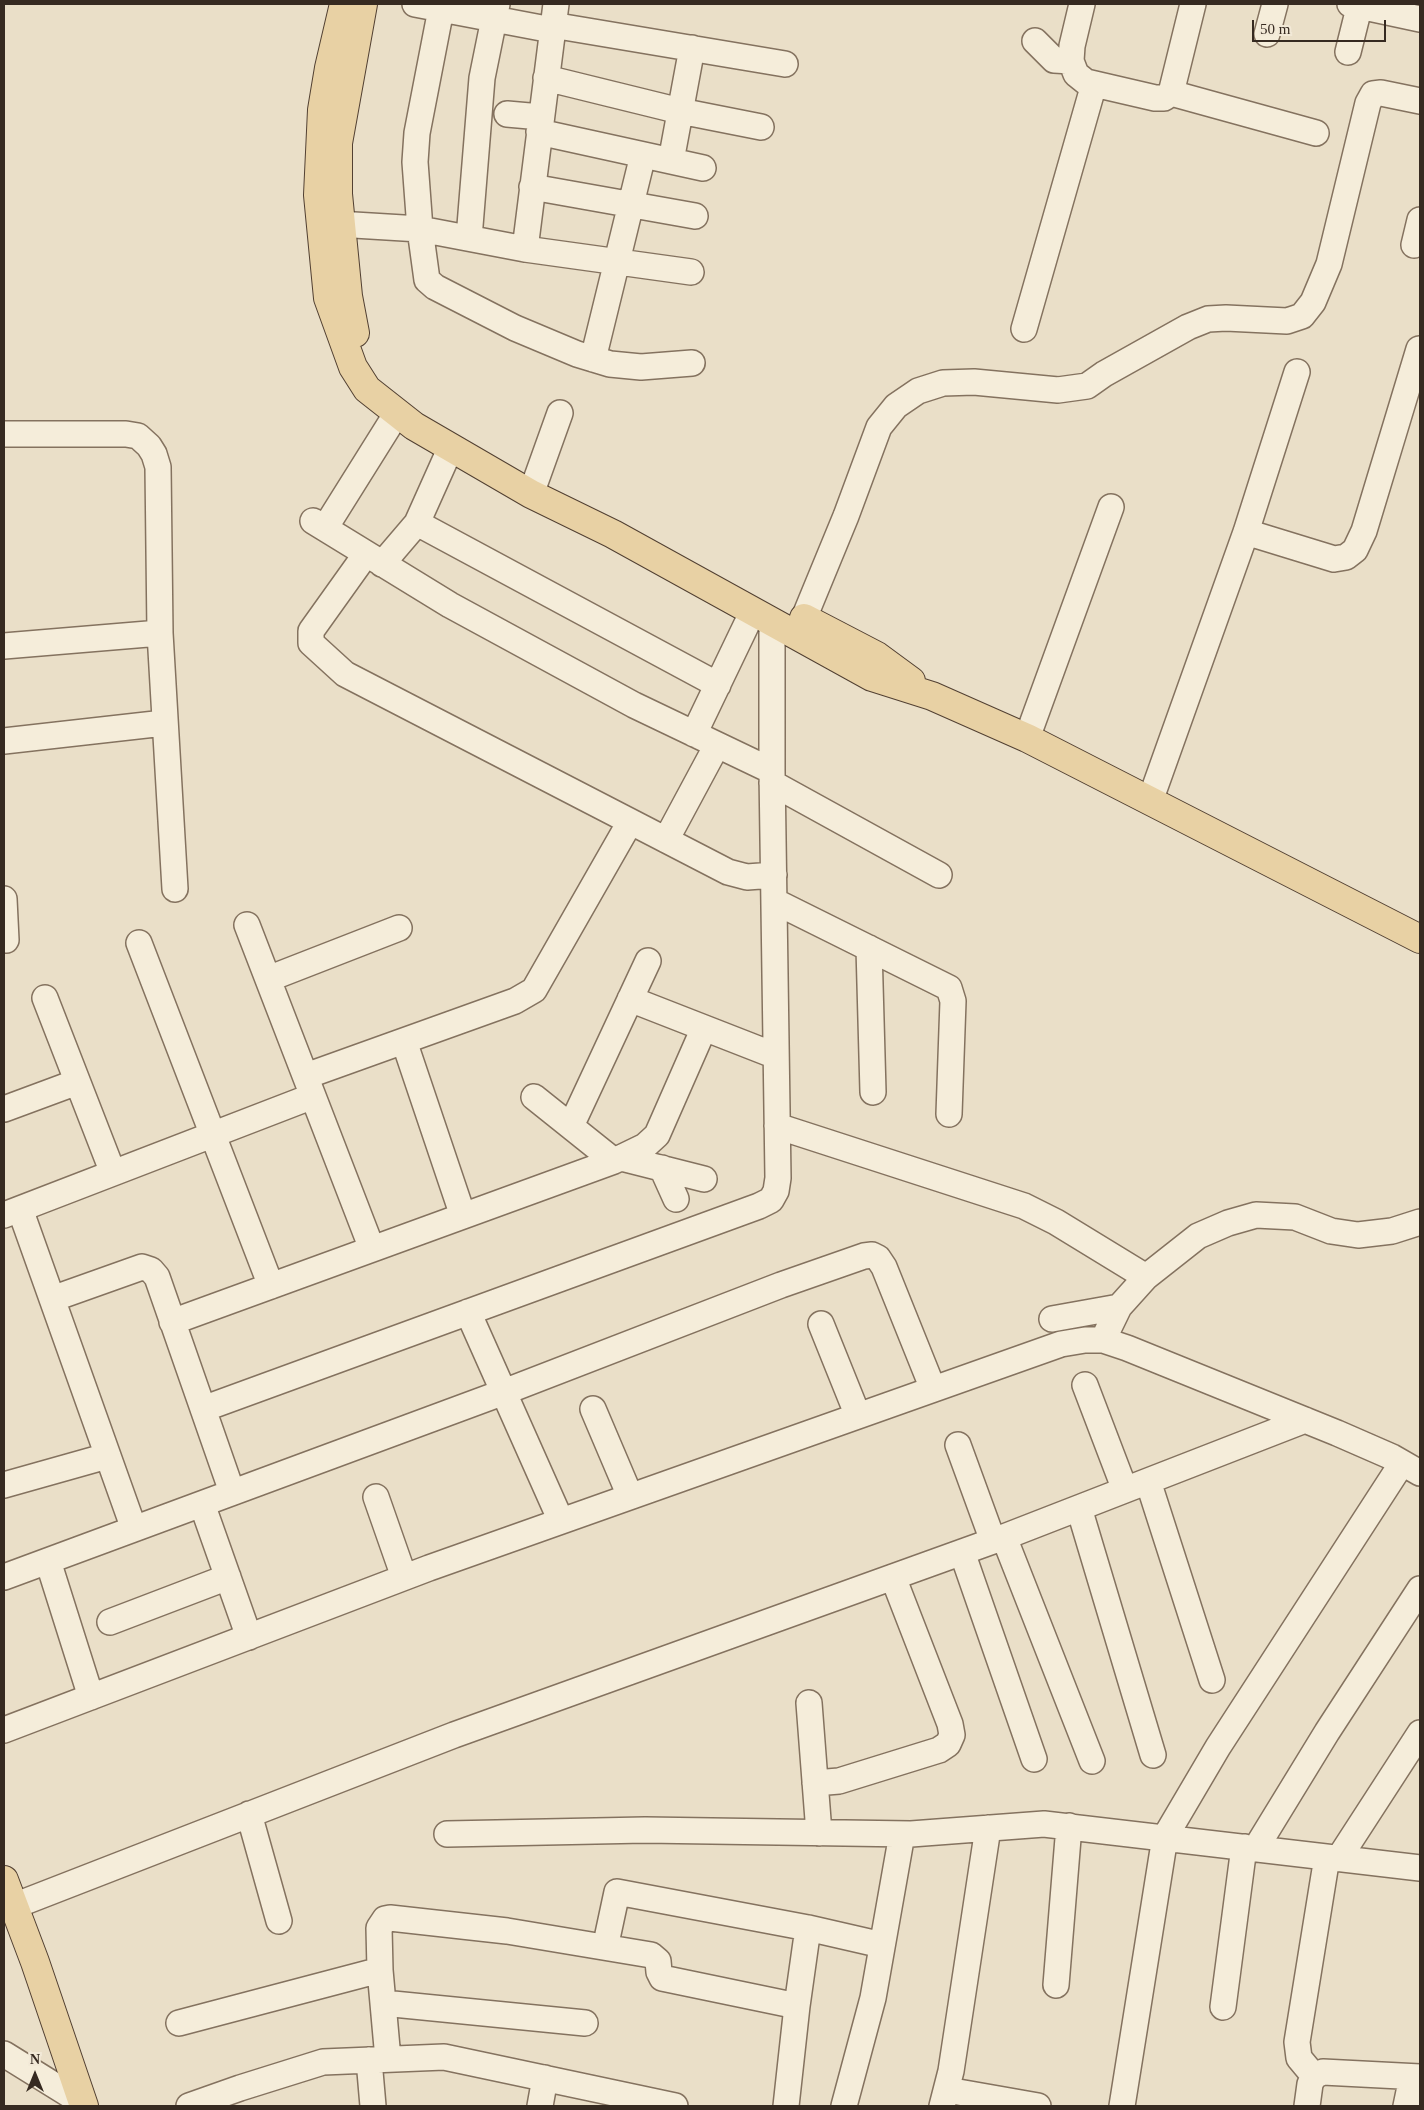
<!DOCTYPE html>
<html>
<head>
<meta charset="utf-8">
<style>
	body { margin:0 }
	#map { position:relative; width:1424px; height:2110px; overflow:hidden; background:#eadfc8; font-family:Georgia,serif }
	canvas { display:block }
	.frame { position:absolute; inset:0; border:5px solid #362a21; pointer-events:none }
	.north { position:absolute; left:10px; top:2050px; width:50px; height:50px; -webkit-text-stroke:4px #f2e9d7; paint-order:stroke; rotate:0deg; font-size:14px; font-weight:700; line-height:20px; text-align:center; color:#362a21 }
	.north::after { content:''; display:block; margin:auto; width:18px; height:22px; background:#362a21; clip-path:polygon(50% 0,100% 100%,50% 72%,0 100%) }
	.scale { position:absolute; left:1252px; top:20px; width:134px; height:22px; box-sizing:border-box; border:2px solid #362a21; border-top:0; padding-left:6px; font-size:15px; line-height:18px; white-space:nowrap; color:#362a21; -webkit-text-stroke:4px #f2e9d7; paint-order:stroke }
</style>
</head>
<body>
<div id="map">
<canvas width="1424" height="2110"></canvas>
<div class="frame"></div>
<div class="north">N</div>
<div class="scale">50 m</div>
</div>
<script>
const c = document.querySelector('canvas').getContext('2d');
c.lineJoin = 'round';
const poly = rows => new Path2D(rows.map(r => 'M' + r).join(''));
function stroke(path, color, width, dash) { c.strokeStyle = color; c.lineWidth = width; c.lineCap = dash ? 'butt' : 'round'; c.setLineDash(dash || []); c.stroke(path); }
const minor = poly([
	[415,4,552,30],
	[442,4,417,133,415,162,420,229,427,280,435,287,515,328,577,354,610,364,641,367,692,363],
	[1082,4,1072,46,1071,61,1076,74,1086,82,1155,98,1164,98,1171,93,1193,4],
	[1350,4,1420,19],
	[552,25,785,64],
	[1267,34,1275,4],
	[1035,41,1054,60,1071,61],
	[1348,52,1360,4],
	[546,78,680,111,761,127],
	[1171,93,1316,133],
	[507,114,541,117],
	[539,132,703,168],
	[671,161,692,48],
	[532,187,695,216],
	[321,223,420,229,525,249,691,272],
	[469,238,482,78,497,4],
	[1414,245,1420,220],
	[525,249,556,4],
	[1024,329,1094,84],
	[593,359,643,155],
	[4,434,126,434,138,436,149,446,154,454,158,467,160,633,175,889],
	[531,494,560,413],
	[313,521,450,605,634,705,772,771],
	[417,523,718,685],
	[325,528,397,413],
	[1246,532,1334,559,1346,557,1355,550,1364,531,1419,349],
	[366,554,311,631,311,643,345,674,728,872,747,877,774,875],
	[382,564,417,523,451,447],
	[804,618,846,516,879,427,896,406,918,391,943,383,974,382,1058,390,1087,386,1104,374,1188,327,1208,319,1226,318,1287,321,1302,316,1313,302,1329,264,1368,103,1373,94,1381,93,1420,101],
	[4,646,160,633],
	[694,734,753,611],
	[1027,738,1111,507],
	[4,741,164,723],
	[772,783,939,875],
	[1150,801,1246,532,1297,372],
	[666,840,717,745],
	[4,899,6,940],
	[774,901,949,988,953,1001,949,1114],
	[247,925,372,1249],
	[139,943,271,1286],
	[869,948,873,1092],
	[268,979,399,928],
	[45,998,113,1173],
	[630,999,776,1056],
	[404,1041,463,1216],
	[306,1076,515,1001,534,990,630,822],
	[534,1097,614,1161],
	[4,1109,77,1082],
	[571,1126,648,961],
	[777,1126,1024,1206,1056,1222,1146,1277],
	[621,1158,704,1179],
	[662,1168,676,1199],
	[20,1209,134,1529],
	[4,1215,313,1096],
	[52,1299,142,1267,151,1270,157,1277,232,1492],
	[468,1312,561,1521],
	[1052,1319,1119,1307],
	[172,1322,614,1161,645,1146,657,1135,704,1028],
	[821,1324,858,1416],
	[1103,1340,1119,1307,1146,1277,1198,1236,1228,1223,1256,1215,1295,1217,1331,1231,1358,1235,1392,1231,1420,1222],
	[1085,1385,1125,1490],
	[203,1409,759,1206,771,1200,776,1191,778,1178,772,771,772,622],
	[593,1409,630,1496],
	[958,1445,993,1541],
	[1148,1481,1212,1680],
	[4,1485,107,1456],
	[376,1497,404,1577],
	[202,1504,249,1637],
	[1079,1508,1153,1755],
	[1004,1537,1092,1761],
	[962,1552,1034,1759],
	[48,1561,91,1697],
	[4,1577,504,1392,781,1285,864,1256,872,1255,878,1258,884,1267,933,1389],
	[110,1622,228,1577],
	[809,1703,819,1833],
	[4,1730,429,1568,1061,1344,1085,1340,1103,1340,1127,1348,1337,1433,1392,1457,1420,1473],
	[815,1783,839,1781,939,1750,948,1744,952,1735,950,1724,893,1577],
	[249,1814,279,1921],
	[447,1834,645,1830,911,1834,1044,1824,1420,1868],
	[1256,1848,1327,1732,1420,1589],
	[1339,1858,1420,1733],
	[14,1906,454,1735,1004,1537,1305,1420],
	[608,1934,617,1892,808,1928,882,1945],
	[1056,1985,1069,1826],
	[383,2003,585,2023],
	[1223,2007,1244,1847],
	[179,2023,380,1970],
	[4,2054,83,2103],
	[388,2059,380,1970,379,1928,385,1919,390,1918,507,1931,651,1955,658,1961,659,1972,662,1978,797,2006],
	[369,2060,373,2106],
	[1314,2076,1299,2058,1297,2042,1327,1857],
	[947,2090,1038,2106],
	[189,2106,240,2088,323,2062,444,2057,675,2106],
	[540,2106,545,2078],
	[786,2106,797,2006,808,1928],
	[844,2106,873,1998,902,1834],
	[942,2106,951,2071,988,1828],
	[1122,2106,1165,1837,1218,1747,1402,1463],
	[1307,2106,1310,2084,1314,2076,1323,2072,1420,2077],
	[1406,2106,1412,2077]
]);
const major = poly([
	[344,4,329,68,322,110,318,195,328,298,353,367,367,389,414,426,531,494,613,534,872,677,932,696,1027,738,1420,939],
	[355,333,348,296,338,194,338,143,363,4],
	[804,618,877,656,911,681],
	[4,1880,35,1962,84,2106]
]);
stroke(minor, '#84725f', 28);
stroke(major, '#524032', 30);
stroke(minor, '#f5edda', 25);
stroke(major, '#e8d1a4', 28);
</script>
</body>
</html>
